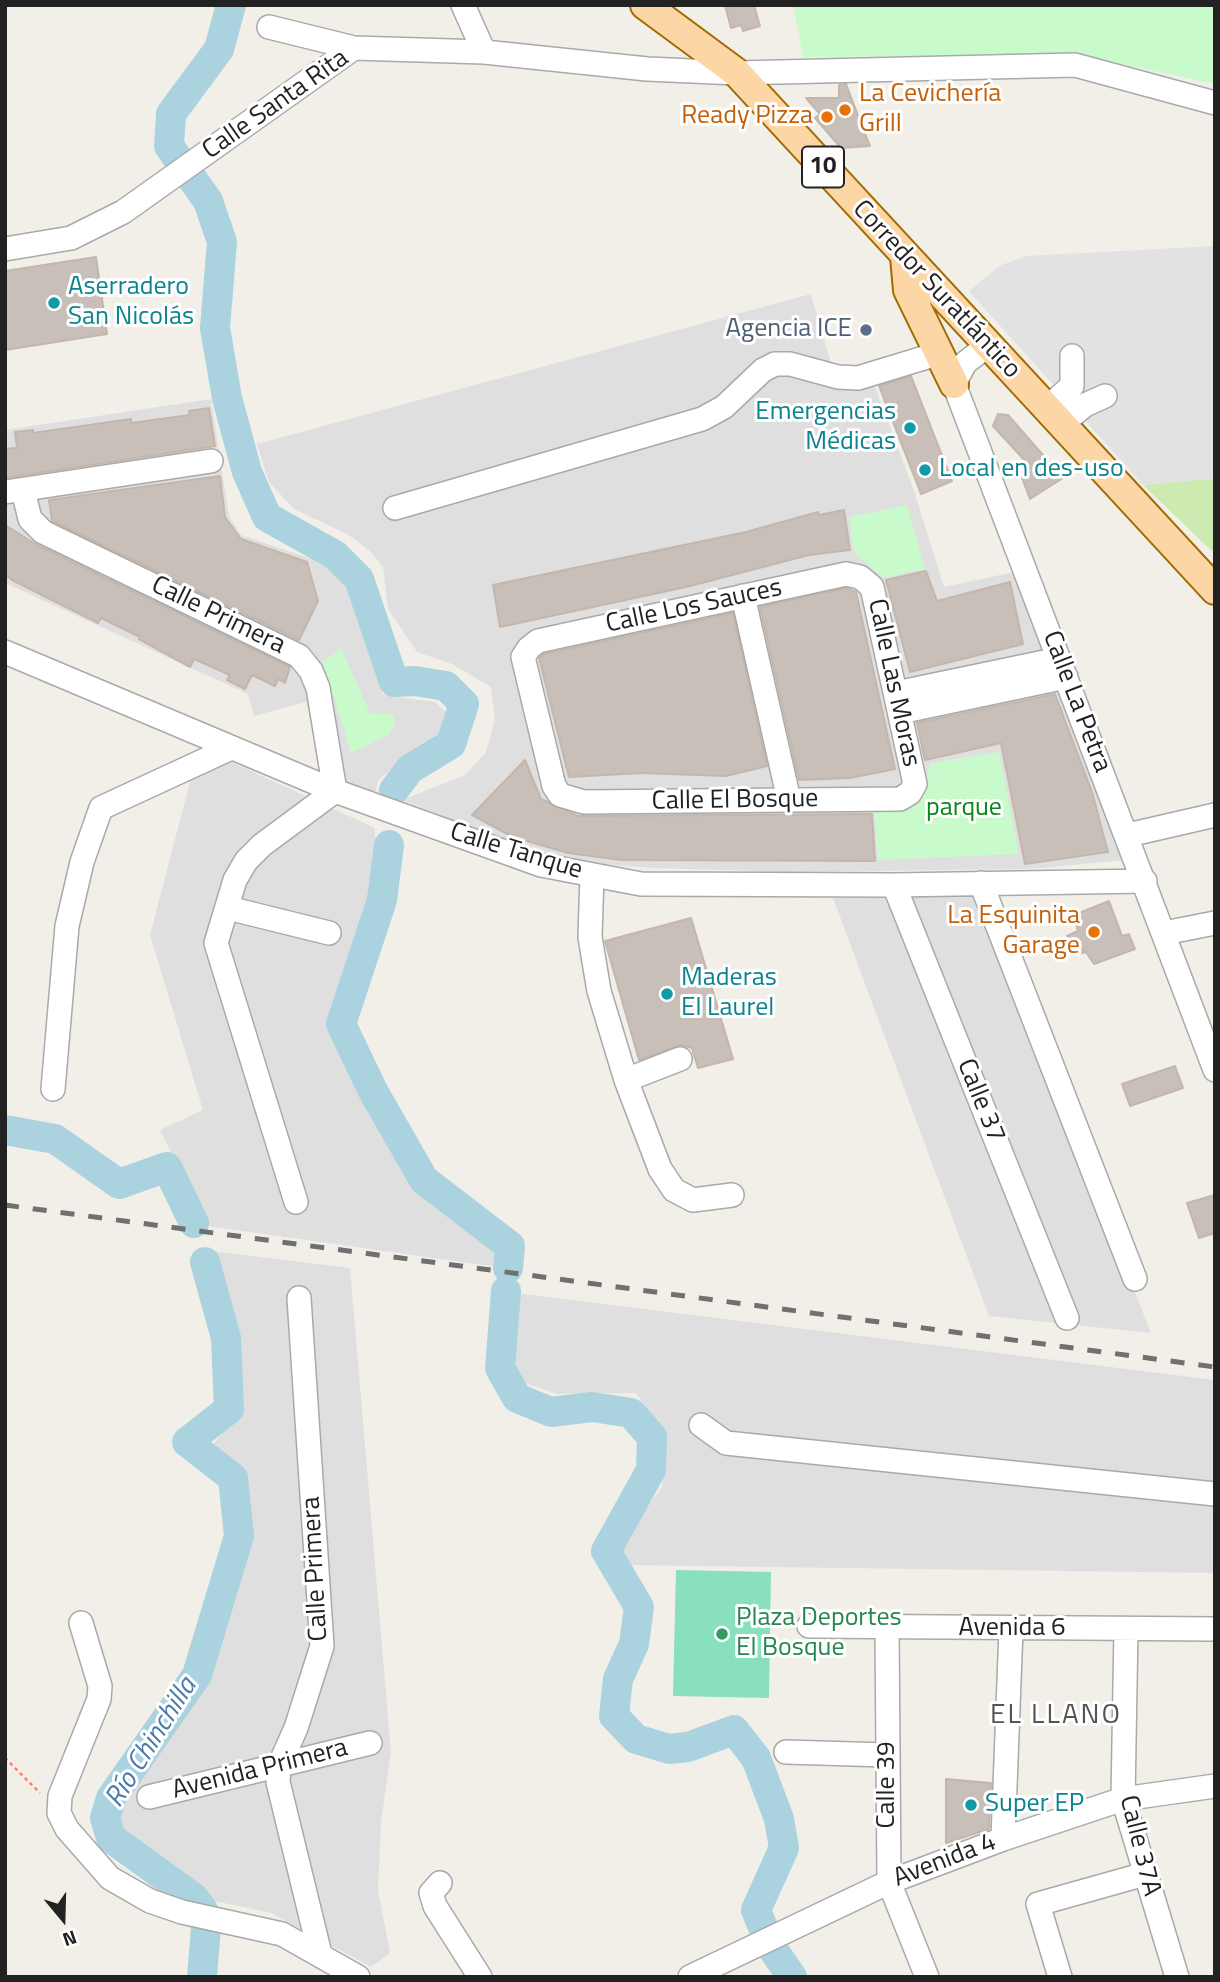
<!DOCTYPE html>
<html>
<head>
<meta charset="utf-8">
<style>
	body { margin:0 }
	#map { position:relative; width:1220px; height:1982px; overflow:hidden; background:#f2efe9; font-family:"Titillium Web",sans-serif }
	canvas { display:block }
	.frame { position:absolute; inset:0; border:7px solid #222; pointer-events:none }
	.north { position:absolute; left:28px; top:1884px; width:70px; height:70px; -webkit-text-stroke:5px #fff; paint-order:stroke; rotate:161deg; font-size:19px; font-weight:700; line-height:28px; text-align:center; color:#222 }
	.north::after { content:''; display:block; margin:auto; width:24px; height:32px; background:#222; clip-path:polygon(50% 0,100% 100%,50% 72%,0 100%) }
</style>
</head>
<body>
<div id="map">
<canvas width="1220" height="1982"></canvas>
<div class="frame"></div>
<div class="north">N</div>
</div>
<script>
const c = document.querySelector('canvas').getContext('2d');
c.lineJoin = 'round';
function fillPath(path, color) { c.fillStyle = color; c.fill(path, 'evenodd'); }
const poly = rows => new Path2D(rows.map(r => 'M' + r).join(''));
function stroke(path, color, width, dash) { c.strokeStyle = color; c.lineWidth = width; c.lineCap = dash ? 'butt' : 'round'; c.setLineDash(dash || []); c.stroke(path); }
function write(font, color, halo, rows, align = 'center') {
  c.font = font + ' "Titillium Web",sans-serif'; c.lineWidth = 6; c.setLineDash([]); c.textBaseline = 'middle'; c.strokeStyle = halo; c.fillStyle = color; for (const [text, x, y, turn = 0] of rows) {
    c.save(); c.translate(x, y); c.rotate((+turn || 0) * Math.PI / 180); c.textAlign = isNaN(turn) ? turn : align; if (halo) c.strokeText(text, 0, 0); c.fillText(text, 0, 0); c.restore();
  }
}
fillPath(poly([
	[811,294,831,363,847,368,867,365,914,491,944,587,1014,572,1126,860,1030,869,791,872,653,868,583,863,497,837,402,800,465,775,486,752,495,720,491,687,452,664,417,652,388,609,383,567,371,552,349,535,294,509,269,482,257,444],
	[211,399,229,516,241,535,324,563,348,586,383,695,435,702,446,712,441,732,379,779,373,798,323,778,306,702,254,716,248,694,5,583,5,430],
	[227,760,375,828,373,892,331,1029,414,1185,499,1250,498,1267,207,1226,160,1130,203,1110,150,935,191,778],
	[976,892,1151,1333,989,1316,833,898],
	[212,1251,350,1268,391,1752,381,1822,378,1890,390,1953,371,1967,271,1913,210,1900,118,1826,121,1801,203,1684,249,1536,241,1472,214,1444,238,1411,234,1325],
	[516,1293,1215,1380,1215,1573,622,1565,617,1547,662,1487,665,1438,636,1393,557,1394,522,1382,508,1354]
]), '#e0dfdf');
fillPath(poly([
	[1215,478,1215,554,1143,485]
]), '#cdebb0');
fillPath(poly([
	[793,5,1215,5,1215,84,1078,55,803,57],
	[907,505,925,569,883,578,854,552,849,517],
	[341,648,370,713,393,714,395,724,389,735,351,753,323,662],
	[999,752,1019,854,878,860,874,810,921,796,931,763]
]), '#c8facc');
fillPath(poly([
	[676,1570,771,1572,769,1698,673,1696]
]), '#88e0be');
fillPath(poly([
	[1215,246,1215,478,1143,485,969,291,999,266,1025,256]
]), '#e2e2e2');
stroke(poly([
	[231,5,219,49,171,114,169,146,208,201,222,242,215,328,227,398,247,472,267,517,335,555,359,579,394,682,415,681,446,686,464,704,451,744,410,769,394,790],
	[389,845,382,900,341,1024,373,1091,424,1180,510,1246,508,1268],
	[5,1130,55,1139,119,1184,167,1167,194,1223],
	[506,1291,500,1368,517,1398,551,1412,592,1407,631,1413,652,1437,651,1470,606,1551,639,1607,634,1644,618,1679,614,1716,636,1739,669,1749,688,1747,734,1730,756,1758,779,1819,784,1848,756,1910,770,1945,792,1977],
	[202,1977,206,1928,203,1910,194,1898,111,1838,105,1818,111,1798,197,1675,239,1536,233,1478,187,1442,229,1409,226,1338,205,1262]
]), '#aad3df', 30);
const building = poly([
	[725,5,754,5,760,26,743,31,741,25,731,28,725,5],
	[846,84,862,126,870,146,841,148,815,118,820,114,806,98,839,98,839,85,846,84],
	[96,257,107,334,5,350,5,271,96,257],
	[911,376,952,481,921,494,879,386,911,376],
	[209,408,215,446,5,478,5,449,17,448,15,432,33,430,33,433,131,419,131,423,190,415,189,411,209,408],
	[998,414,1008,415,1063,478,1030,499,1022,478,1027,463,993,426,998,414],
	[220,476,225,517,241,539,307,562,318,601,299,640,52,521,49,500,220,476],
	[844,510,850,550,809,555,686,587,500,627,493,585,746,532,818,512,819,515,844,510],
	[5,525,37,545,290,667,285,683,278,679,275,686,252,675,245,689,227,680,230,675,194,659,190,667,139,639,140,637,101,618,98,623,12,580,5,574,5,525],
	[926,571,937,601,1010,582,1023,644,910,672,886,580,926,571],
	[846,588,856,592,895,769,850,778,799,780,760,607,846,588],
	[733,613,767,766,726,776,642,773,569,777,539,658,544,654,733,613],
	[1055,694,1092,792,1108,852,1025,864,1001,743,925,760,917,723,1055,694],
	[525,760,541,799,578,816,872,814,875,861,621,860,568,853,513,837,472,815,525,760],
	[1109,901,1122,936,1129,934,1135,949,1094,964,1086,952,1074,955,1067,936,1078,931,1074,915,1109,901],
	[691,918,733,1059,698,1068,692,1048,681,1045,639,1060,605,941,691,918],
	[1175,1066,1183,1088,1130,1106,1122,1084,1175,1066],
	[1215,1195,1215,1233,1199,1238,1187,1203,1215,1195],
	[946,1779,991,1783,989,1829,946,1843,946,1779]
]);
fillPath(building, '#c7bfb8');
stroke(building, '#c4b6ab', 2);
const minor = poly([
	[463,5,484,52],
	[269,27,354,48],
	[5,249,71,238,123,212,354,48,484,52,647,69,737,73,1075,65,1215,103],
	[987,346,965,363,954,384,1215,1070],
	[1047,408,1072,386,1072,356],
	[1062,424,1085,405,1105,396],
	[23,490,30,519,43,532,299,656,311,671,318,688,335,791,262,845,246,861,235,880,216,943,296,1202],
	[5,492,211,461],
	[395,508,702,419,724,407,763,370,775,364,790,364,838,377,858,378,937,354],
	[846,574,860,577,872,587,915,784,910,793,900,799,584,802,560,795,554,786,523,657,529,648,538,641,846,574],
	[743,596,789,800],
	[5,652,335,791,541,865,641,884,894,885,1145,881],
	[896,693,1059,659],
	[900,712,1066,677],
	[1128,835,1215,815],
	[592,875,590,937,599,991,626,1080,660,1169,674,1190,693,1200,732,1195],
	[981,883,1135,1279],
	[894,885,1067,1318],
	[228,908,329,933],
	[1164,933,1215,923],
	[626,1080,680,1059],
	[53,1089,67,926,82,862,101,808,231,748],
	[299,1298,322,1646,296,1728,279,1766,278,1782,320,1954],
	[701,1425,726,1443,1215,1494],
	[81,1623,100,1686,99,1699,60,1796,59,1813,67,1829,110,1878,150,1901,182,1912,282,1934,358,1977],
	[809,1626,1215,1629],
	[887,1628,889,1882,927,1977],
	[1126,1629,1123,1799,1177,1977],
	[786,1752,887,1755],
	[149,1797,370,1743],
	[1003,1839,1011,1629],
	[440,1883,431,1893,435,1906,480,1977],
	[690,1977,889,1882,1003,1839,1123,1799,1215,1786],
	[1060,1977,1038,1904,1145,1874]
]);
const major = poly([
	[645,5,737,73,1215,590],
	[905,257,908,290,954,384]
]);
stroke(minor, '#a9a9a9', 26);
stroke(major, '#a06b00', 32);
stroke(poly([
	[5,1758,40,1793]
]), '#fa8072', 2.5, [3.5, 3.5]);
stroke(minor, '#fff', 23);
stroke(major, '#fcd6a4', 28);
stroke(poly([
	[5,1205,1215,1367]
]), '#707070', 5, [14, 14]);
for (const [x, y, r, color] of [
	[845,110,7,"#e8710a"],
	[827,117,7,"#e8710a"],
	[54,303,7,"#0f9aa8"],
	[866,330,7,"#5c6f8a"],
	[910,428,7,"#0f9aa8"],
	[925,470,7,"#0f9aa8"],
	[1094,932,7,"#e8710a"],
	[667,994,7,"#0f9aa8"],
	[722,1634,7,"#2e9e5b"],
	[971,1805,7,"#0f9aa8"]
]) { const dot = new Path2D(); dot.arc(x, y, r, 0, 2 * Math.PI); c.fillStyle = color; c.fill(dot); stroke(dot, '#fff', 2.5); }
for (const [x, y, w] of [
	[823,167,42]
]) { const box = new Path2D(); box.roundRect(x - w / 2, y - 20.5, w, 41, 5); c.fillStyle = '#fff'; c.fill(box); stroke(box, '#222', 2); }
write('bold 24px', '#222', null, [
	["10",823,167]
]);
write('26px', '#c56008', '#fff', [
	["La Cevichería",859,95,"left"],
	["Grill",859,125,"left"],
	["Ready Pizza",813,117],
	["La Esquinita",1080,917],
	["Garage",1080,947]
], 'right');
write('26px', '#222', '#fff', [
	["Calle Santa Rita",276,105,-35],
	["Corredor Suratlántico",936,290,47],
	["Calle Los Sauces",694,607,-12],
	["Calle Primera",218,616,26],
	["Calle Las Moras",893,683,78],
	["Calle La Petra",1076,702,69],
	["Calle El Bosque",735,801,-1],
	["Calle Tanque",516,852,17],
	["Calle 37",980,1101,68],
	["Calle Primera",316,1569,-93],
	["Avenida 6",1012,1629],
	["Avenida Primera",260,1770,-14],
	["Calle 39",888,1785,-90],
	["Calle 37A",1139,1846,76],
	["Avenida 4",945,1861,-21]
]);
write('26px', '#0d838f', '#fff', [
	["Aserradero",68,288],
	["San Nicolás",68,318],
	["Emergencias",896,413,"right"],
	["Médicas",896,443,"right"],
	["Local en des-uso",939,470],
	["Maderas",681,979],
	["El Laurel",681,1009],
	["Super EP",985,1805]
], 'left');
write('26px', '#4e5e75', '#fff', [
	["Agencia ICE",852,330]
], 'right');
write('26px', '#0c8416', '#fff', [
	["parque",964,809]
]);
write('26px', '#27864d', '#fff', [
	["Plaza Deportes",736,1619],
	["El Bosque",736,1649]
], 'left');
c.letterSpacing = '2px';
write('28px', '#555', '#fff', [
	["EL LLANO",1056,1716]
]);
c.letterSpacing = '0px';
write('italic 28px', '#4a7aab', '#fff', [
	["Río Chinchilla",152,1743,-58]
]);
</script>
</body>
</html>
